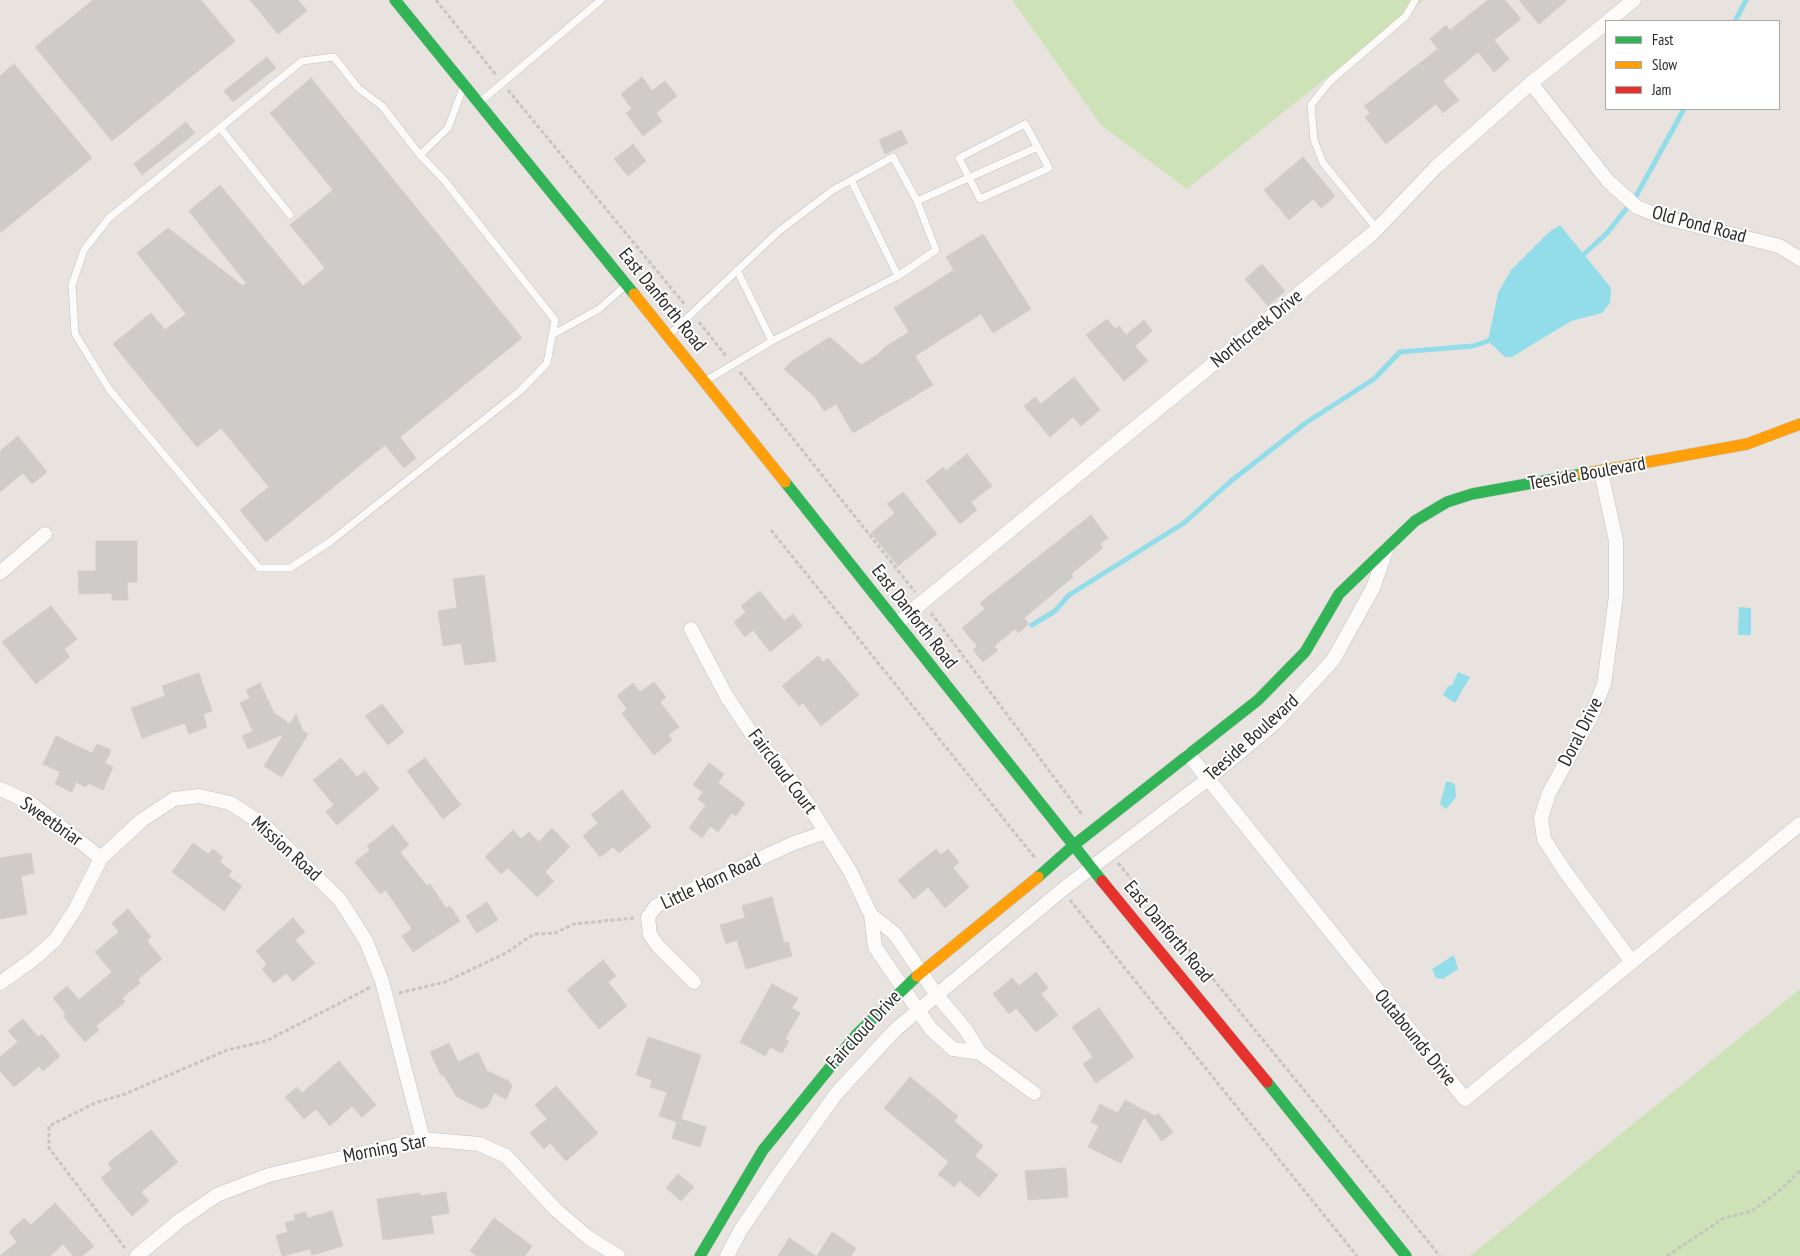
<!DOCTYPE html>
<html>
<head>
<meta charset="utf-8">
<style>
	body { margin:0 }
	#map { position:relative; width:1800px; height:1256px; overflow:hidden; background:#e8e3de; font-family:"PT Sans Narrow",sans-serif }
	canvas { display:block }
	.legend { position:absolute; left:1605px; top:20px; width:175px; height:90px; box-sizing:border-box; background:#fff; border:1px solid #a9a9a9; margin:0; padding:6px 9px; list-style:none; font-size:15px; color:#292929 }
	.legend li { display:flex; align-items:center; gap:10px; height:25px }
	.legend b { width:25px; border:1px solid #a9a9a9 }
</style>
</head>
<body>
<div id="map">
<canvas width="1800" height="1256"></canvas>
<ul class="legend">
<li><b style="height:6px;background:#30b455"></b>Fast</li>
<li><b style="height:6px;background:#ff9f0a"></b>Slow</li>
<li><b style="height:6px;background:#e5322d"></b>Jam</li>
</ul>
</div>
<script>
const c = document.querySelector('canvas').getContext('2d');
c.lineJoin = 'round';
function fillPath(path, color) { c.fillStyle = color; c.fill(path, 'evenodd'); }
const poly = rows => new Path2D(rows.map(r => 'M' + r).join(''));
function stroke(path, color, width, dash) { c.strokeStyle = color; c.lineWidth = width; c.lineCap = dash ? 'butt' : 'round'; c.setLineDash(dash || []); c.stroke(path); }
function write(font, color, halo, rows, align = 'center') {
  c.font = font + ' "PT Sans Narrow",sans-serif'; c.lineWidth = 4; c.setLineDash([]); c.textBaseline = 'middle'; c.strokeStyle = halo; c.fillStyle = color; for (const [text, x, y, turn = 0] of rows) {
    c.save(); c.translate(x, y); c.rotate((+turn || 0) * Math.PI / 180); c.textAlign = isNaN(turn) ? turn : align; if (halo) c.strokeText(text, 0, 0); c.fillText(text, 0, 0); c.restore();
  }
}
fillPath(poly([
	[1012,0,1424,0,1187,189,1101,125],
	[1800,989,1800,1256,1470,1256]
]), '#cee2b7');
fillPath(poly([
	[1560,225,1611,288,1610,303,1602,313,1571,321,1512,357,1505,357,1488,341,1498,293,1511,270,1549,232],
	[1739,607,1751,608,1751,635,1738,635],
	[1458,672,1470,677,1455,703,1443,695,1448,686,1452,685],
	[1446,782,1451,782,1455,785,1456,797,1446,809,1440,804],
	[1454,955,1458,969,1443,979,1436,978,1432,969]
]), '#92dde9');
stroke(poly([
	[1735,21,1746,0],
	[1581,257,1607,233,1635,198,1684,109],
	[1032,625,1055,611,1069,595,1184,523,1231,481,1307,422,1374,379,1400,352,1473,346,1488,341,1494,336]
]), '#92dde9', 5);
const building = poly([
	[93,0,201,0,235,41,112,141,35,47,93,0],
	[250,0,298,0,307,11,278,34,250,0],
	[1488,0,1505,0,1521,19,1494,40,1509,59,1494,72,1478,52,1443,81,1459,100,1443,113,1436,104,1386,144,1365,117,1370,113,1364,106,1438,49,1430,39,1446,25,1450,30,1488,0],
	[1519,0,1567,0,1539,24,1519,0],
	[267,57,276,68,233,102,224,91,267,57],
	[14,64,92,158,0,233,0,76,14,64],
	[642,77,652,91,665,81,677,96,656,113,662,121,643,136,626,113,632,109,621,94,642,77],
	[311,78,522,338,400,437,416,458,404,468,385,445,266,542,240,510,269,487,221,428,197,447,113,344,151,313,165,330,186,314,137,253,168,228,243,286,246,283,189,211,220,185,303,286,325,268,290,225,333,190,270,113,311,78],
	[186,122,195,133,142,175,134,164,186,122],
	[901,130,908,143,885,154,879,140,901,130],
	[633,144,646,161,628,176,614,159,633,144],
	[1303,157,1335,196,1321,208,1313,199,1289,220,1264,190,1303,157],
	[983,234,1031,309,993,333,981,314,915,356,933,385,853,433,836,404,824,411,815,397,784,369,792,361,830,337,861,365,877,355,885,347,909,332,894,308,954,270,946,257,983,234],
	[1262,264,1285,291,1268,306,1245,279,1262,264],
	[1107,319,1115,329,1119,326,1126,335,1144,320,1152,331,1135,346,1148,361,1124,381,1086,335,1107,319],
	[1074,377,1100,410,1081,426,1073,417,1050,437,1024,406,1035,397,1041,404,1074,377],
	[18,436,47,472,32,484,23,473,0,492,0,451,18,436],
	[967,454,992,486,971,502,977,510,960,524,926,481,943,467,946,471,967,454],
	[903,492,937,534,898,566,871,533,895,513,887,504,903,492],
	[1091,515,1108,538,1100,544,1103,548,1071,574,1073,577,1024,618,1029,624,1018,633,1015,629,994,646,998,650,983,662,973,650,977,646,962,628,985,609,980,603,1091,515],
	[96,541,137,541,137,582,127,582,128,600,112,600,112,593,79,594,78,571,96,571,96,541],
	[484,575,496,661,465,665,461,643,443,646,438,611,457,608,453,579,484,575],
	[760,591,784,621,793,614,802,626,770,652,753,630,745,637,734,622,746,612,741,606,760,591],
	[51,606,77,639,64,649,70,657,36,684,2,642,51,606],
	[818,656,823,662,828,658,859,695,821,726,803,703,799,706,782,686,818,656],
	[199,673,212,711,203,714,207,727,189,734,185,723,142,738,131,708,165,696,162,686,199,673],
	[654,682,666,697,660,702,679,727,668,735,672,740,654,755,622,714,627,709,617,696,633,683,640,692,654,682],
	[260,683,274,713,290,724,296,714,303,731,308,734,282,777,264,766,284,734,248,749,242,736,253,731,240,703,250,698,246,690,260,683],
	[382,704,404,732,388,745,365,716,382,704],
	[56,736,92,753,97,744,111,750,105,763,113,767,103,790,88,783,86,787,76,782,72,792,55,784,60,772,43,764,56,736],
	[341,758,357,777,365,771,379,789,337,825,326,812,334,805,313,780,341,758],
	[425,758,461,805,443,819,407,771,425,758],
	[709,763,724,774,718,783,745,803,736,816,732,813,718,832,710,826,702,838,689,828,706,805,698,799,703,792,693,785,709,763],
	[622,790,651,827,619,853,613,847,600,857,583,836,598,823,591,815,622,790],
	[393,825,409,845,400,852,427,886,430,884,446,908,450,906,460,921,413,952,402,936,412,929,386,890,380,894,355,862,370,850,367,846,393,825],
	[552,828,570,847,545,872,554,881,537,897,508,868,501,874,485,857,513,830,521,839,529,832,539,842,552,828],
	[193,843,208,854,213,849,223,857,220,862,232,871,228,876,242,886,224,911,172,872,193,843],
	[936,849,941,855,948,849,959,862,953,868,969,887,945,908,928,887,914,899,898,880,936,849],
	[31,853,34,873,21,876,27,914,0,919,0,858,31,853],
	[772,897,784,943,788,942,792,956,746,969,737,940,726,944,720,925,745,918,742,906,772,897],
	[487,902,498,920,477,933,466,916,487,902],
	[128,909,151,937,147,941,162,959,138,979,140,983,122,998,125,1002,96,1026,99,1030,85,1042,63,1016,66,1014,53,998,67,986,79,1000,112,972,95,952,119,932,112,923,128,909],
	[293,918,305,932,295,940,315,963,293,981,286,973,274,983,262,969,267,964,256,951,293,918],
	[603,960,616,976,608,982,627,1006,599,1029,567,990,603,960],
	[1036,972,1048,988,1041,994,1058,1015,1036,1032,1016,1008,1009,1014,993,994,1012,978,1019,986,1036,972],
	[772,984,798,998,792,1008,800,1013,785,1039,789,1041,782,1053,770,1047,765,1056,740,1042,772,984],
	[1099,1008,1134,1057,1096,1083,1083,1064,1093,1057,1072,1027,1099,1008],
	[23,1019,38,1037,42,1034,60,1056,43,1071,39,1066,14,1087,0,1071,0,1057,18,1042,8,1031,23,1019],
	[648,1037,701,1055,681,1119,706,1127,700,1147,672,1138,677,1122,659,1116,667,1092,650,1087,652,1080,636,1075,648,1037],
	[449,1043,458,1062,478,1052,487,1071,509,1081,512,1086,506,1099,494,1093,488,1106,482,1109,457,1097,444,1076,441,1075,430,1052,449,1043],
	[339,1061,376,1105,362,1117,352,1106,330,1126,316,1109,304,1119,285,1097,297,1087,302,1093,339,1061],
	[910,1077,958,1116,954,1121,983,1146,975,1156,998,1175,979,1197,960,1181,954,1187,938,1174,949,1162,884,1108,910,1077],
	[556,1086,598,1133,566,1161,550,1143,544,1149,530,1133,547,1119,535,1105,556,1086],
	[1125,1100,1155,1116,1158,1113,1173,1132,1162,1141,1144,1117,1121,1163,1088,1147,1099,1126,1091,1122,1100,1104,1118,1113,1125,1100],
	[151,1130,178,1162,141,1192,149,1201,132,1216,101,1178,112,1169,108,1163,151,1130],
	[1066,1168,1068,1197,1028,1200,1025,1171,1066,1168],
	[678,1174,694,1187,681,1201,666,1188,678,1174],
	[446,1192,449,1213,431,1216,434,1233,383,1240,377,1199,420,1193,420,1196,446,1192],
	[55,1203,94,1246,82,1256,73,1256,63,1244,50,1256,0,1256,17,1242,9,1232,24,1218,31,1225,55,1203],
	[332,1211,343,1246,312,1255,310,1249,282,1256,276,1235,288,1232,285,1223,295,1220,294,1215,306,1212,308,1218,332,1211],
	[494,1218,532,1246,525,1256,477,1256,470,1251,494,1218],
	[832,1232,856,1248,851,1256,817,1256,832,1232],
	[789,1238,816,1256,778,1256,789,1238]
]);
fillPath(building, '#cecbc8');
stroke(building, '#d2ceca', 1);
const lane = poly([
	[481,101,601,0],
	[1025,124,1049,168,980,199,959,158,1025,124],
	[221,129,290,215],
	[420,155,444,180,555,320,547,363,520,391,331,541,290,568,259,568,109,389,75,334,72,285,84,250,109,218,302,61,334,57,358,88,382,106,420,155,448,128,463,88],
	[851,180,898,276],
	[1377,229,1323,163,1314,140,1311,105,1329,82,1406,16,1415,0],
	[737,270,772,341],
	[670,334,778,232,833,190,893,157,917,201],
	[552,335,599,309,626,285],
	[707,380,772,341,898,276,936,250,917,201,1038,147]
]);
const street = poly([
	[1608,21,1634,0],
	[1531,83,1608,181,1637,207,1662,217,1779,246,1800,259],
	[1601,472,1616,541,1616,596,1604,684,1591,717,1549,793,1541,818,1544,839,1564,870,1632,962],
	[0,573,45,534],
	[897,623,1373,233,1436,167,1531,83,1606,23],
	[691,629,727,697,751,733,782,768,806,801,850,871,871,915,875,947,931,1029,953,1049,980,1053],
	[1189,755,1465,1099,1800,824],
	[0,789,29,802,101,858],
	[871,915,894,933,936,994,966,1030,980,1053,1034,1093],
	[694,982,658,946,650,935,648,917,656,906,794,843,826,832],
	[0,983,35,958,55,940,76,908,101,858,142,820,174,799,199,796,230,803,264,825,340,900,366,941,382,981,423,1139],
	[137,1256,179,1221,217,1195,269,1175,423,1139,479,1144,506,1156,556,1210,589,1238,618,1256],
	[727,1256,740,1231,776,1178,836,1094,895,1030,1062,890,1208,779,1275,723,1333,660,1373,588,1386,551]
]);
const fast = poly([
	[395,0,634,294],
	[785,482,1102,881],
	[1038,877,1074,845,1258,700,1305,652,1339,594,1415,521,1447,502,1472,494,1582,474],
	[1267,1082,1406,1256],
	[700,1256,763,1150,857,1034,917,976]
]);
const slow = poly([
	[634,294,785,482],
	[1582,474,1747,444,1800,424],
	[917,976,1038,877]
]);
const jam = poly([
	[1102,881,1267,1082]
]);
stroke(lane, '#c1c0c0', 8);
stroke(street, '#c1c0c0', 15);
stroke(fast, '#c1c0c0', 12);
stroke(slow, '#c1c0c0', 12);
stroke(jam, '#c1c0c0', 12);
stroke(poly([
	[436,0,496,75],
	[508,90,685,305],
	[699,322,726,356],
	[740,372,915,592],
	[771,530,1036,859],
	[931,613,1083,816],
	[1118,863,1440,1256],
	[1070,900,1357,1256],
	[399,993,445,982,506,953,534,934,555,933,574,924,634,918],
	[125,1248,49,1148,49,1126,95,1103,125,1094,227,1050,266,1041,371,987],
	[1667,1256,1724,1218,1752,1211,1778,1192,1800,1171]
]), '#c6c5c5', 3, [4, 2.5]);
stroke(lane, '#fcfbfa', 7);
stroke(street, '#fcfbfa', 14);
stroke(fast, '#30b455', 11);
stroke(slow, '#ff9f0a', 11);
stroke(jam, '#e5322d', 11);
write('19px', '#292929', '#fff', [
	["Old Pond Road",1699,225,15],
	["East Danforth Road",662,300,51],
	["Northcreek Drive",1257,329,-39],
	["Teeside Boulevard",1587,474,-10],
	["East Danforth Road",914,617,52],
	["Doral Drive",1581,732,-63],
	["Teeside Boulevard",1252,738,-42],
	["Faircloud Court",782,772,53],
	["Sweetbriar",51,822,35],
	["Mission Road",286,849,42],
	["Little Horn Road",711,882,-25],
	["East Danforth Road",1168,932,50],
	["Faircloud Drive",864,1030,-47],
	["Outabounds Drive",1415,1038,51],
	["Morning Star",385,1149,-11]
]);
</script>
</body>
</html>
